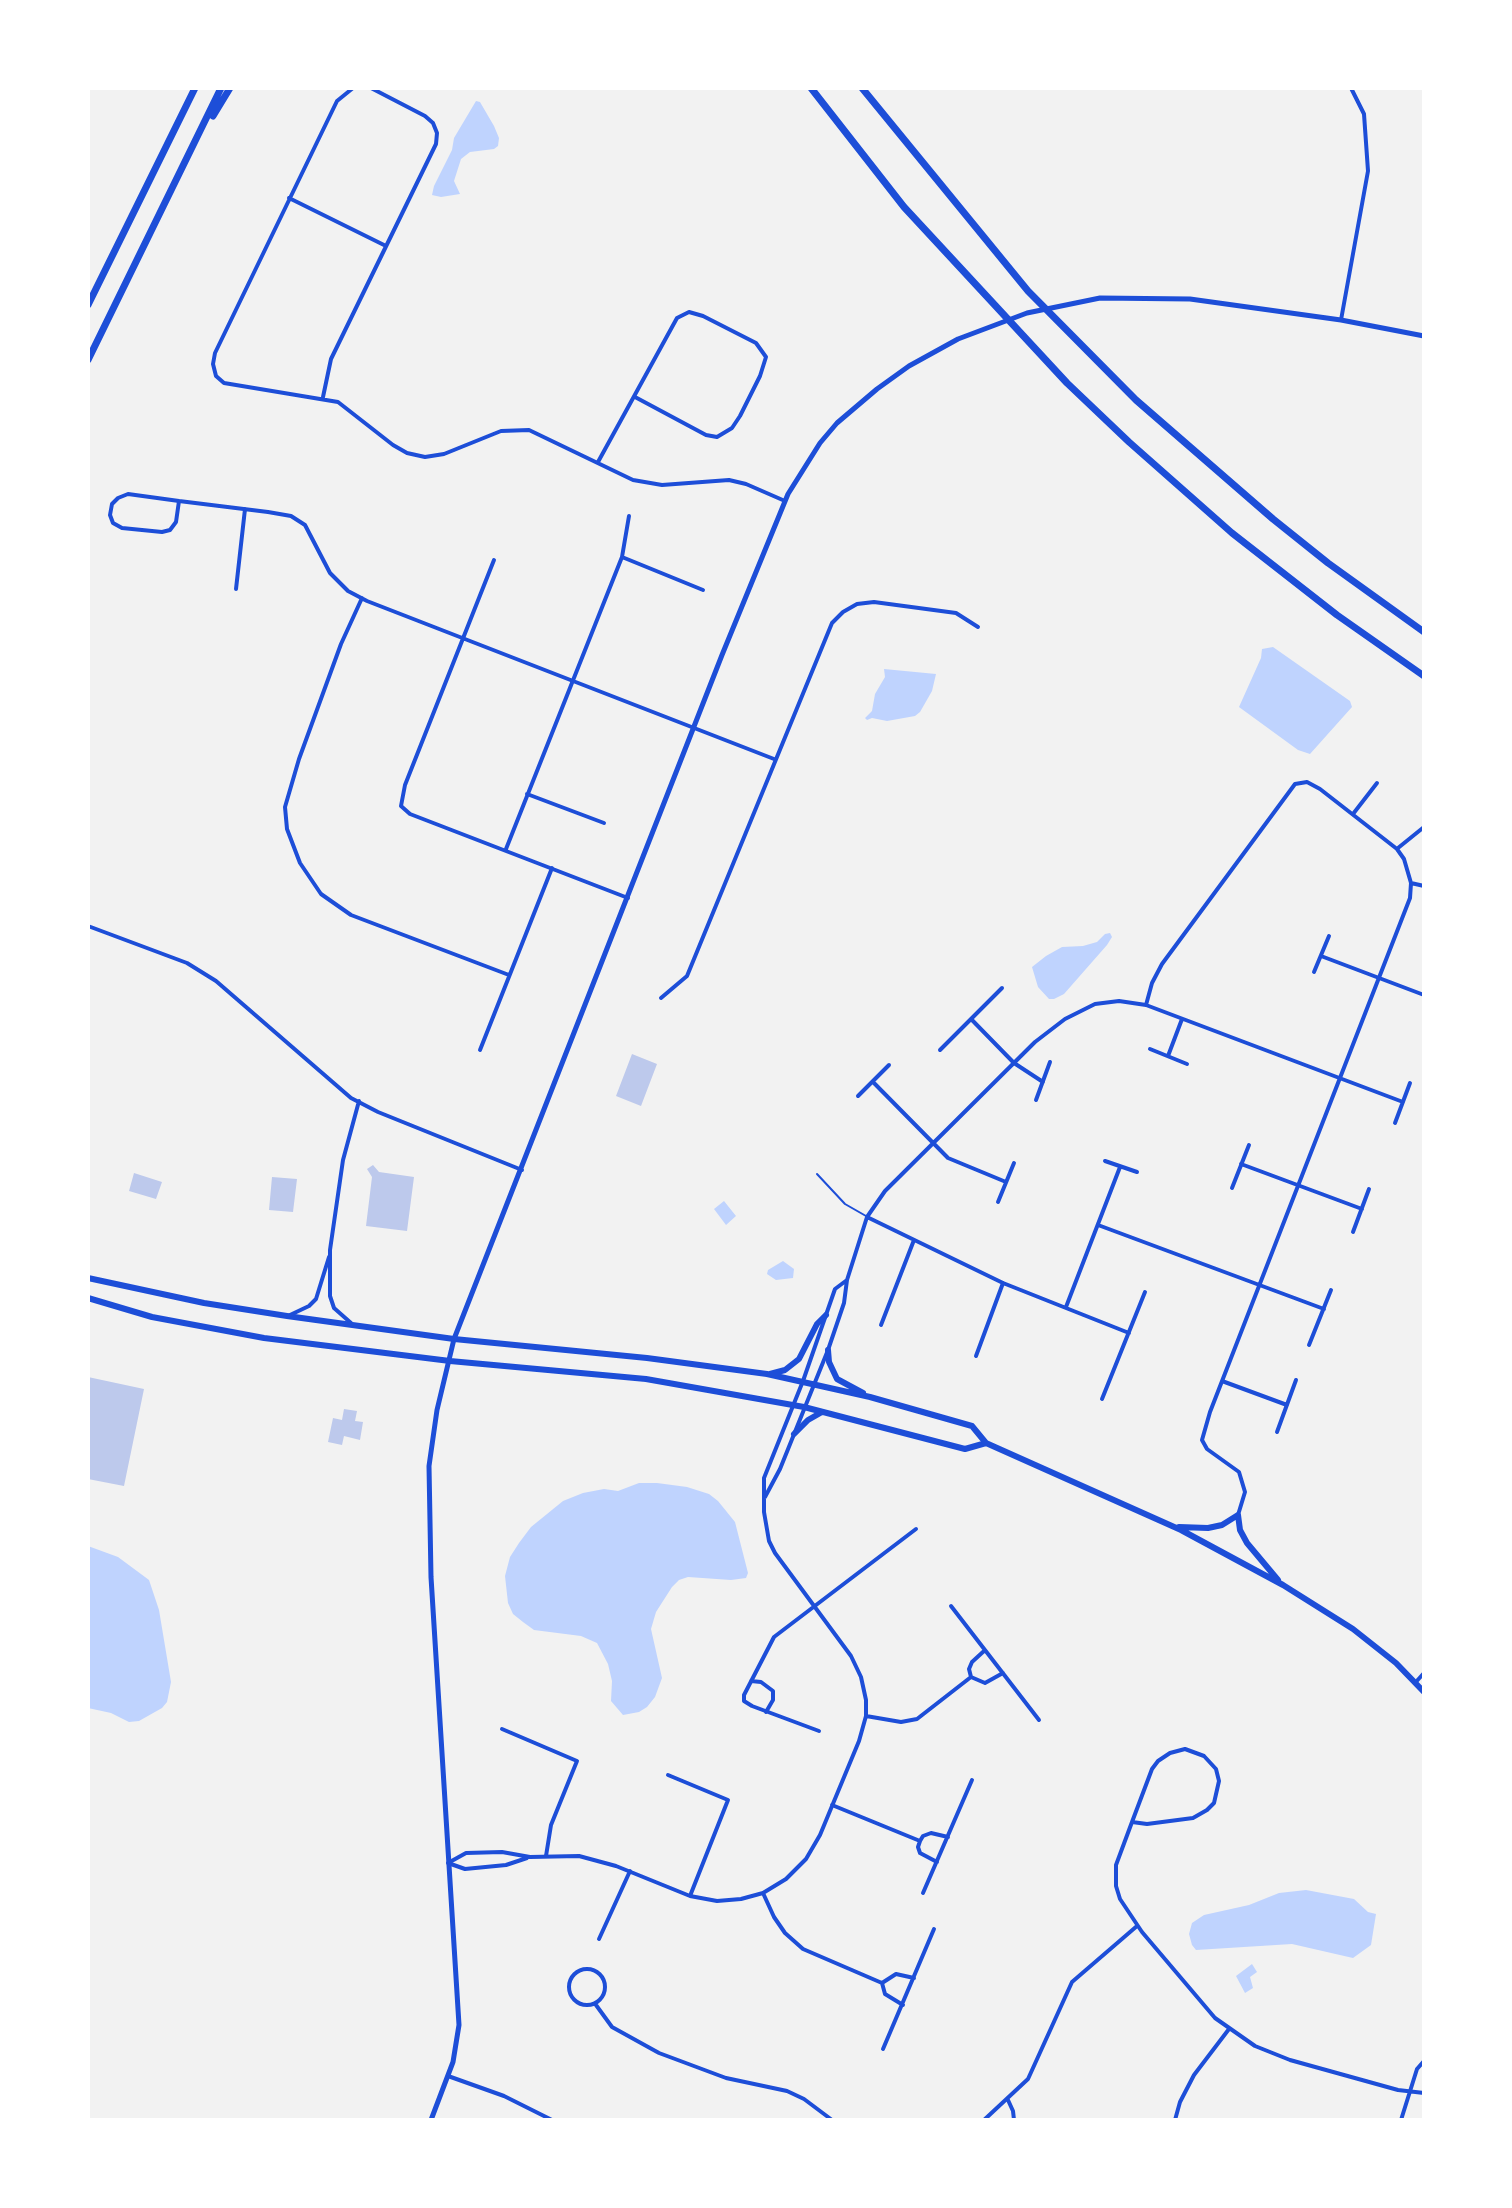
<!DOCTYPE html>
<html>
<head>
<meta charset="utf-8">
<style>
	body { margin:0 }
	#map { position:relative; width:1512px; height:2208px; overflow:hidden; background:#f2f2f2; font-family:"DM Sans",sans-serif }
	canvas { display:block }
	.frame { position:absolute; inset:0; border:90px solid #fff; pointer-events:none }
</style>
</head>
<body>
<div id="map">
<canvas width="1512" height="2208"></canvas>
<div class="frame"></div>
</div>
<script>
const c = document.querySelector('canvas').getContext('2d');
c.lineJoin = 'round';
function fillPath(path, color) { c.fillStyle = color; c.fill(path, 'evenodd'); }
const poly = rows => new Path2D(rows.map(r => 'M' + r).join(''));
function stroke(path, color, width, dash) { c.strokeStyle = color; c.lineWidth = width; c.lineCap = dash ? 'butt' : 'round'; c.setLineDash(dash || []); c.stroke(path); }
fillPath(poly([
	[476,101,480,102,494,126,499,138,498,146,494,149,470,152,461,159,454,181,460,194,441,197,432,195,434,186,452,150,454,138],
	[1273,647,1350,701,1352,707,1310,754,1298,750,1239,707,1261,658,1262,649],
	[884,669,936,674,932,691,920,712,915,716,887,721,872,718,867,720,865,718,872,711,875,694,885,677],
	[1110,933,1112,937,1107,945,1064,994,1054,999,1049,999,1038,987,1032,967,1046,956,1062,947,1083,946,1097,942,1105,934],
	[724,1201,736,1216,726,1225,714,1209],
	[783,1261,794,1269,793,1278,776,1280,767,1274,768,1270],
	[639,1483,657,1483,687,1487,709,1494,718,1501,735,1522,748,1573,746,1578,731,1580,688,1577,679,1580,672,1587,656,1612,651,1629,662,1678,655,1697,647,1707,639,1712,623,1715,611,1701,612,1681,608,1664,597,1643,581,1636,534,1630,523,1622,513,1614,508,1603,505,1576,510,1557,519,1543,531,1527,563,1501,583,1493,604,1489,618,1491],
	[88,1546,118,1557,145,1577,149,1580,159,1610,171,1682,167,1702,162,1708,139,1721,129,1722,111,1713,88,1708],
	[1306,1890,1354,1899,1368,1912,1376,1914,1371,1945,1353,1958,1292,1944,1196,1950,1192,1945,1189,1934,1192,1923,1204,1915,1249,1905,1279,1893],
	[1252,1964,1257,1972,1250,1977,1253,1988,1245,1993,1236,1976]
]), '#bfd3fe');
fillPath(poly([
	[632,1054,657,1064,641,1106,616,1096],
	[373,1165,379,1172,414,1177,407,1231,366,1226,372,1177,367,1169],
	[134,1173,162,1182,156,1199,129,1191],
	[272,1177,297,1179,293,1212,269,1210],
	[88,1377,144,1389,124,1486,88,1479],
	[344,1409,357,1411,355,1421,363,1422,360,1440,344,1436,342,1445,328,1442,333,1418,342,1420]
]), '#bdc9ec');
stroke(poly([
	[817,1174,845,1204,866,1216]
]), '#1d4ed8', 2);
stroke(poly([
	[353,88,337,101,215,353,213,364,216,376,224,383,338,402,393,445,407,453,425,457,444,454,501,431,529,430,633,480,662,485,729,480,746,484,785,501],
	[289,198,386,246],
	[1341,320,1368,171,1364,114,1351,88],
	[323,397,331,359,436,144,437,133,433,123,425,116,371,88],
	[598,462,677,318,689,312,703,316,756,343,766,357,760,376,740,416,732,428,717,437,706,435,635,397],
	[179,501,176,522,170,530,162,532,122,528,113,523,110,515,112,504,118,498,128,494,179,501,268,512,291,516,305,525,330,573,348,591,367,601,774,759],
	[622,557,703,590],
	[494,560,405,785,401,806,410,814,628,898],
	[236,589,245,509],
	[362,598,341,644,299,759,285,807,287,829,300,863,321,894,351,915,509,975],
	[527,794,604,823],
	[1353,814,1377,783],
	[1398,848,1424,827],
	[506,849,622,557,629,516],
	[1411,883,1424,886],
	[88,926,187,963,216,981,351,1098,378,1112,522,1170],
	[1321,956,1424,995],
	[1314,972,1329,936],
	[661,998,687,976,832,623,843,612,857,604,874,602,956,613,978,627],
	[1146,1005,1152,983,1162,964,1295,784,1307,782,1320,789,1397,849,1404,859,1411,883,1410,898,1210,1412,1202,1440,1207,1449,1239,1472,1245,1492,1238,1515],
	[972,1020,1014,1063,1043,1082],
	[1150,1049,1187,1064],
	[480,1050,552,868],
	[940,1050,1002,988],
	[1168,1056,1182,1019],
	[873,1082,948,1158,1006,1182],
	[858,1096,889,1065],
	[1036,1100,1050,1062],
	[1395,1123,1410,1083],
	[1105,1161,1137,1172],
	[1241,1164,1362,1209],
	[1232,1188,1249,1145],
	[998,1202,1014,1163],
	[867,1217,1003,1283,1129,1333],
	[1098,1225,1324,1309],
	[1353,1232,1369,1189],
	[1066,1307,1120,1167],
	[290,1315,309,1306,316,1299,329,1257],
	[351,1323,334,1308,330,1296,330,1250,343,1160,359,1101],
	[881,1325,914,1240],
	[1309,1345,1331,1290],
	[976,1356,1003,1283],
	[1222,1381,1287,1405],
	[1102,1399,1145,1292],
	[1277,1432,1296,1380],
	[765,1497,780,1469,828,1350,844,1303,847,1280,867,1217,885,1191,1035,1042,1065,1019,1095,1004,1119,1001,1146,1005,1403,1102],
	[951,1606,1039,1720],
	[984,1651,972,1662,969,1669,971,1677,985,1683,1003,1673],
	[751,1681,761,1682,773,1691,773,1700,766,1712],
	[1415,1683,1424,1673],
	[866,1716,901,1722,917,1719,971,1677],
	[502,1729,577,1761,551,1825,546,1856],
	[819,1731,752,1706,744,1701,744,1695,774,1637,916,1529],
	[1185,1749,1204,1756,1216,1769,1219,1781,1214,1803,1207,1810,1193,1818,1147,1824,1132,1822,1152,1769,1158,1761,1170,1753,1185,1749],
	[668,1775,728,1800,690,1896],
	[832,1805,920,1841],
	[1132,1822,1116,1865,1116,1886,1120,1899,1142,1932,1215,2018,1255,2046,1290,2060,1398,2090,1424,2093],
	[937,1862,920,1853,918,1847,920,1841,923,1836,931,1833,948,1837],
	[448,1863,466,1853,502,1852,530,1857,579,1856,616,1866,690,1896,717,1901,741,1899,763,1893,786,1879,806,1859,820,1835,859,1741,866,1716,866,1700,861,1677,851,1656,775,1553,769,1541,764,1512,764,1478,803,1381,835,1289,847,1280],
	[448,1863,465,1869,506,1865,527,1858],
	[763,1893,774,1917,785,1933,803,1949,882,1983],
	[923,1893,972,1780],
	[599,1939,630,1871],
	'569 1987a18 18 0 1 1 36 0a18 18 0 1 1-36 0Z',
	[596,2005,612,2027,659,2053,726,2078,787,2091,804,2099,832,2120],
	[903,2005,885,1994,882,1983,896,1974,914,1978],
	[883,2049,934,1929],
	[448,2076,504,2096,552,2120],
	[1008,2100,1013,2111,1014,2120],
	[984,2120,1028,2079,1072,1982,1137,1926],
	[1175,2120,1180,2102,1194,2075,1229,2029],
	[1401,2120,1417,2069,1424,2061]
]), '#1d4ed8', 4);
stroke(poly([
	[431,2120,453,2062,459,2025,431,1577,429,1466,437,1410,454,1339,722,655,788,494,820,443,837,423,877,389,909,366,958,339,1027,313,1100,298,1190,299,1341,320,1424,336]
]), '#1d4ed8', 5);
stroke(poly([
	[88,1278,204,1303,287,1316,454,1339,647,1358,767,1374,870,1397,972,1426,986,1443,1181,1530,1283,1585,1353,1629,1396,1663,1424,1692],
	[88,1298,152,1317,264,1338,450,1361,646,1379,804,1407,965,1449,986,1443],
	[828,1350,829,1362,837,1379,863,1393],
	[770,1374,785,1370,799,1359,817,1324,826,1315],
	[794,1434,808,1420,822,1412],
	[1179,1527,1208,1528,1222,1525,1238,1515,1240,1530,1247,1543,1278,1580]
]), '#1d4ed8', 6);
stroke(poly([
	[811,88,904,207,1067,383,1129,442,1232,533,1337,615,1424,676],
	[862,88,1028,291,1136,400,1273,519,1328,563,1424,632],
	[213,116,230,88],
	[88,305,195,88],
	[88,360,221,88]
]), '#1d4ed8', 7);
</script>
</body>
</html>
